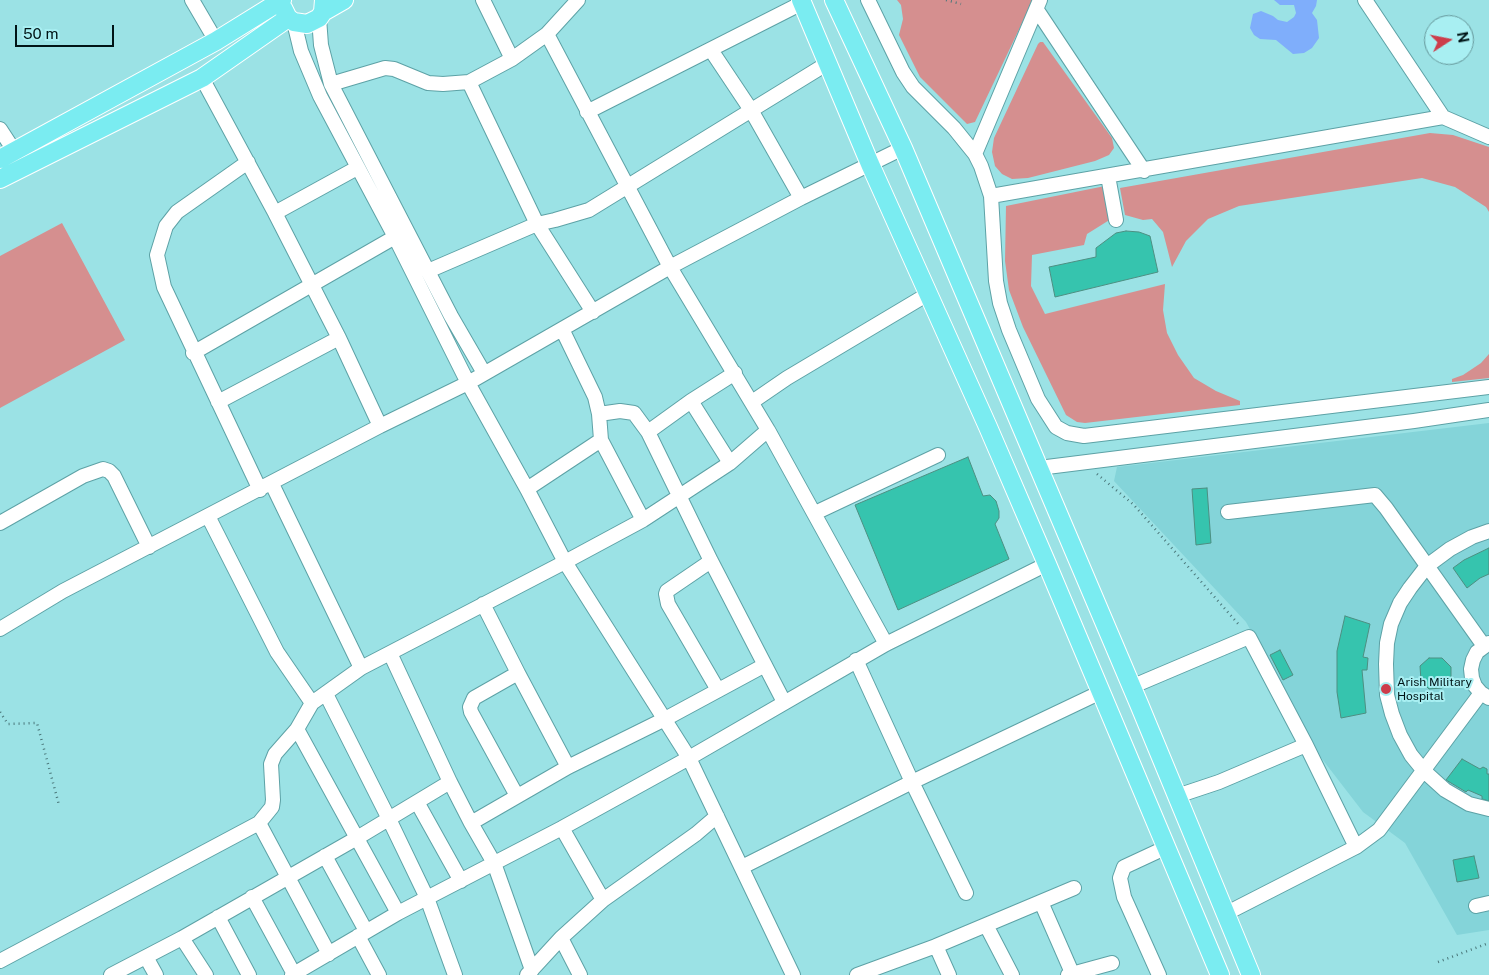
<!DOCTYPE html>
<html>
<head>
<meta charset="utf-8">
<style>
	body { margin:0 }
	#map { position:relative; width:1489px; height:975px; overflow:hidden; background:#9be2e5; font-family:"Public Sans",sans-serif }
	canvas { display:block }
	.north { position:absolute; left:1424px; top:15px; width:50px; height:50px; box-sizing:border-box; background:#a8eff2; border:1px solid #65979a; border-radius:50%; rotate:79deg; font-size:14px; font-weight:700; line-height:20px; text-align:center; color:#001416 }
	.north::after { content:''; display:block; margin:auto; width:18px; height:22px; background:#cd3d4b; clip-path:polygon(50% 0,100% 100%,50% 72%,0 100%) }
	.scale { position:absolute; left:15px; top:25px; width:99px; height:22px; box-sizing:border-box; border:2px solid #001416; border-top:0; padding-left:6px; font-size:15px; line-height:18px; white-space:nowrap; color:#001416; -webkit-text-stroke:4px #a8eff2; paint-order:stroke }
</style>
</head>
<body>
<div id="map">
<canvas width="1489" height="975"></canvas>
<div class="north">N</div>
<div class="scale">50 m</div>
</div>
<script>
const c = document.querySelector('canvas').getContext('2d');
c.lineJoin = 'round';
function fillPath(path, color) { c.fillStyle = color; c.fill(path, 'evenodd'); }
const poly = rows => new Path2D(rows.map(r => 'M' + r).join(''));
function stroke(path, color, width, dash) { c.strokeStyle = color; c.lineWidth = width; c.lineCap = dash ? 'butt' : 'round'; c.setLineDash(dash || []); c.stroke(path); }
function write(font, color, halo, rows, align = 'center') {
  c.font = font + ' "Public Sans",sans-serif'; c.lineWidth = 4; c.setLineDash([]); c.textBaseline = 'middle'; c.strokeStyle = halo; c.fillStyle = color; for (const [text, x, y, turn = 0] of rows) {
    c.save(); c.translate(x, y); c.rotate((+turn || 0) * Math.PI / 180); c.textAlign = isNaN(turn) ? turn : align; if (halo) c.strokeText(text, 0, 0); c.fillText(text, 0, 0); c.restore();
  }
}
fillPath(poly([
	[1489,423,1489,930,1457,935,1405,843,1363,812,1319,755,1246,622,1114,481,1117,467]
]), '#84d4d9');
fillPath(poly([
	[897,0,1033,0,975,122,967,124,920,77,899,35,903,19,901,5],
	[1040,42,1043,42,1112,138,1114,148,1109,155,1095,161,1028,178,1012,179,1002,174,995,166,992,152,994,138,1038,44],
	[1430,133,1453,135,1489,147,1489,212,1486,207,1455,187,1422,178,1239,206,1208,219,1186,241,1172,267,1163,232,1152,219,1143,220,1125,215,1120,188],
	[1105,186,1111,219,1087,234,1084,245,1032,255,1031,286,1045,314,1165,284,1163,310,1167,333,1178,355,1194,378,1216,391,1240,401,1240,405,1085,423,1077,422,1066,415,1023,327,1009,290,1005,261,1006,206],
	[62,223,125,340,0,408,0,256],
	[1489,354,1489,378,1452,382,1452,379,1463,375,1481,363]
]), '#d58f8f');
fillPath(poly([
	[1274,0,1317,0,1316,6,1312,13,1317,20,1319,38,1312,48,1304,53,1293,54,1276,40,1260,39,1254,35,1250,28,1253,14,1261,11,1273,16,1278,20,1287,22,1294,17,1296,13,1294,5,1280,5]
]), '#7faefb');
const building = poly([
	[1126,231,1139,232,1150,236,1158,272,1055,297,1049,267,1096,257,1096,248,1116,233,1126,231],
	[968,457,983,496,990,495,996,501,999,511,999,518,995,524,1009,559,898,610,855,505,968,457],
	[1207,488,1211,543,1196,545,1192,489,1207,488],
	[1489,548,1489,574,1480,578,1467,588,1453,568,1464,560,1489,548],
	[1345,616,1370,624,1363,657,1368,658,1367,670,1362,670,1366,713,1341,718,1337,692,1337,651,1345,616],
	[1280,650,1293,675,1283,680,1270,655,1280,650],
	[1429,658,1442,658,1451,667,1451,681,1442,688,1429,689,1421,681,1420,666,1429,658],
	[1462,759,1480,769,1483,767,1487,769,1487,774,1489,774,1489,801,1482,799,1482,796,1468,790,1466,792,1446,780,1462,759],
	[1474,856,1479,878,1457,882,1453,860,1474,856]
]);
fillPath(building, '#36c4ae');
stroke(building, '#4d8f82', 1);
const minor = poly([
	[192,0,216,41],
	[483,0,512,59],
	[868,0,903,72,913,87,954,128,975,154,981,166,991,196,996,281,1000,303,1009,330,1038,399,1056,427,1067,433,1084,436,1489,387],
	[1365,0,1443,117,1489,137],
	[1037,10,1144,171],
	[319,18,321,45,331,84,451,316,484,373],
	[294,22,301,51,320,96,395,237,468,383,527,489,565,562,689,758,793,975],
	[547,34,670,267,768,430,886,644],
	[711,50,751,110,801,198],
	[202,78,275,213,339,338,380,426],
	[469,82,537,224,593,312],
	[331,84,385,68,394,69,428,83,443,84,469,82,512,59,547,34,578,0],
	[587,112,802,3],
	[0,129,15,152],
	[975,154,1040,0],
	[248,162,177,212,166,226,157,255,164,287,260,490],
	[1108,176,1116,220],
	[991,196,1443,117],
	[275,213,357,168],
	[428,271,537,224,555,220,589,210,828,63],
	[562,329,595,397,599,414,601,440,643,520],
	[193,353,395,237],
	[691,401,730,463],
	[218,402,339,338],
	[752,402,787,378,928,294],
	[599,414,620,411,634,413,648,432,711,561,784,702],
	[648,432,691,401,735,373],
	[1039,468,1414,421,1489,410],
	[272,484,361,668],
	[527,489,601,440],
	[1228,512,1375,495,1386,508,1484,646],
	[815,513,938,455],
	[208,516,277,652,312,703],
	[0,523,83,476,103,469,109,471,114,476,149,547],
	[1489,531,1472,537,1450,549,1427,566,1410,588,1400,603,1391,624,1387,643,1386,664,1387,695,1392,714,1400,735,1411,755,1424,771,1445,790,1469,804,1489,809],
	[711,561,667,591,666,594,668,604,718,690],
	[483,604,518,673,474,698,470,707,471,712,517,796],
	[0,629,63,591,380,426,468,383,670,267,801,198,903,148],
	[390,653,450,782,471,823,494,863,532,970],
	[856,660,912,782,966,893],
	[518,673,568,767],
	[1131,687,1249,637,1306,745,1356,847],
	[326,694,389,819,427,898,455,975],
	[1489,698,1481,693,1475,686,1472,678,1471,669,1473,660,1477,652,1489,643],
	[297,729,398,913],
	[1177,796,1219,782,1306,745],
	[417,802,461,881],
	[259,823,329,954],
	[471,823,568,767,665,719,765,665],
	[562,828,603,900],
	[325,856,366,931],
	[742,867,912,782,1101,692],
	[252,897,294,974],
	[1041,902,1073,975],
	[1476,906,1489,903],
	[1225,914,1356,847,1379,830,1481,693],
	[218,917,249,975],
	[986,925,1012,975],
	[358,936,379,975],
	[182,938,206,975],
	[561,938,580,975],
	[936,946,949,975],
	[146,957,156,975],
	[0,961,259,823,272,807,273,800,271,764,275,754,297,729,312,703,361,668,565,562,643,520,730,463,768,430],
	[111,975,182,938,357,838,450,782],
	[292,975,398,913,562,828,689,758,886,644,1047,564],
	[527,975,561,938,603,900,696,834,717,816],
	[857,975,936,946,1074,888],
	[1068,975,1112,963],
	[1159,975,1124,897,1120,878,1124,867,1167,847]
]);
const major = poly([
	[801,0,870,164,988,427,1047,564,1220,975],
	[834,0,903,148,1139,704,1251,975],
	[283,8,288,18,294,22,307,24,319,18,323,12,324,0],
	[323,12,344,0],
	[0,159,216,41,282,0],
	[0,179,202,78,288,18]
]);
stroke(minor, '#5da2a6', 16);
stroke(major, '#fff', 20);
stroke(poly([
	[946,0,961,4],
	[1097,474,1134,505,1240,626],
	[0,712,8,724,37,723,59,805],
	[1438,962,1489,943]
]), '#4b787b', 2.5, [1, 4]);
stroke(minor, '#fff', 14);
stroke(major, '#7aecf1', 18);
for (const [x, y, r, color] of [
	[1386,689,6,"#cd3d4b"]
]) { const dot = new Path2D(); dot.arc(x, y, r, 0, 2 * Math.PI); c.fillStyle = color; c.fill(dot); stroke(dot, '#a8eff2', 2); }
write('12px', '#001416', '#a8eff2', [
	["Arish Military",1397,682],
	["Hospital",1397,696]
], 'left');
</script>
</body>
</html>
